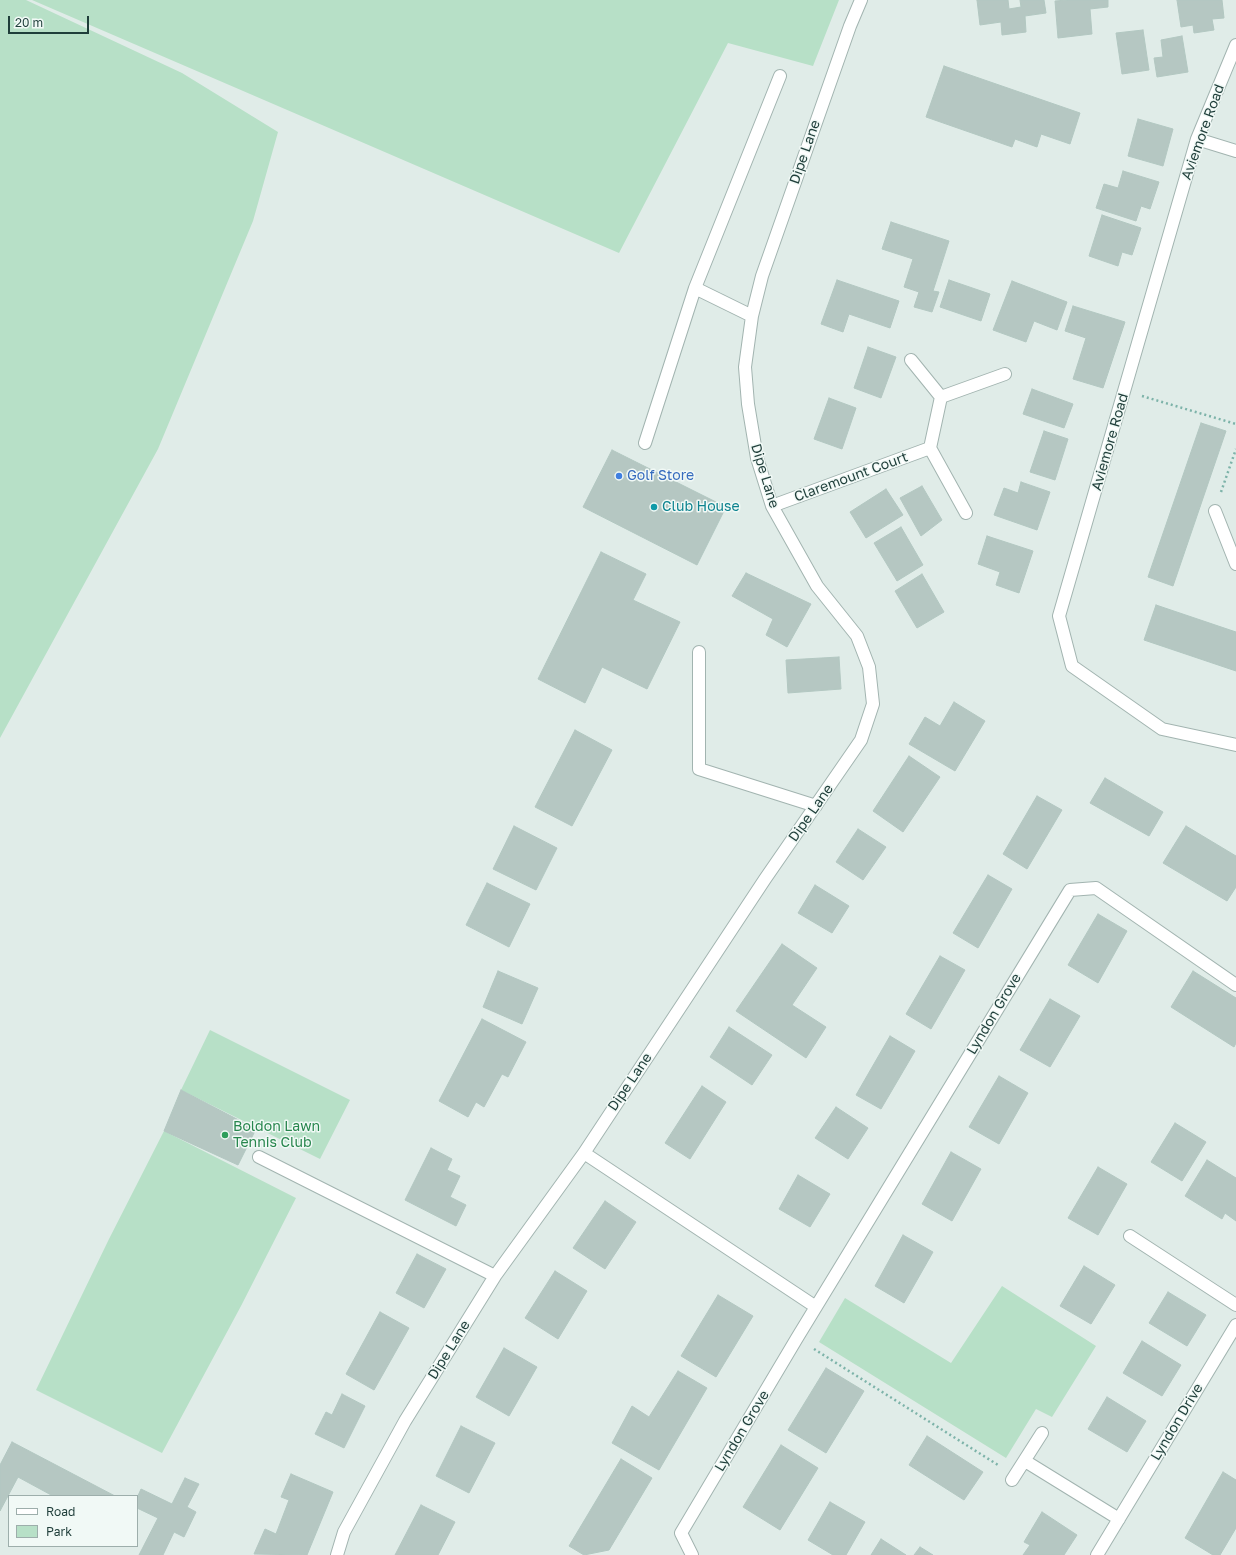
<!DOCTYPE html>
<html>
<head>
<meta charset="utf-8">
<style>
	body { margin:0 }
	#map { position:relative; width:1236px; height:1555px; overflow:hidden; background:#e0ece8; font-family:"Golos Text",sans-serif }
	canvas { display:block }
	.legend { position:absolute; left:8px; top:1495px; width:130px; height:52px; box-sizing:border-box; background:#f1f9f6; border:1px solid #9daeab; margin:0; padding:5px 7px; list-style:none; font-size:12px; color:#1f3e3a }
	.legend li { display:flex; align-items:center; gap:8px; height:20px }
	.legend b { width:20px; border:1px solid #9daeab }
	.scale { position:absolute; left:8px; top:16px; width:81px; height:18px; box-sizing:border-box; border:2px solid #1f3e3a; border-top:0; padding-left:5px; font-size:12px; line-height:14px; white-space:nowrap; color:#1f3e3a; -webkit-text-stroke:3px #f1f9f6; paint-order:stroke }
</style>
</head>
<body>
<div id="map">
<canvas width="1236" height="1555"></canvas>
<ul class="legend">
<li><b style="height:5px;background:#fff"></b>Road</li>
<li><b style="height:11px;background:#b7e0c7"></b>Park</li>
</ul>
<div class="scale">20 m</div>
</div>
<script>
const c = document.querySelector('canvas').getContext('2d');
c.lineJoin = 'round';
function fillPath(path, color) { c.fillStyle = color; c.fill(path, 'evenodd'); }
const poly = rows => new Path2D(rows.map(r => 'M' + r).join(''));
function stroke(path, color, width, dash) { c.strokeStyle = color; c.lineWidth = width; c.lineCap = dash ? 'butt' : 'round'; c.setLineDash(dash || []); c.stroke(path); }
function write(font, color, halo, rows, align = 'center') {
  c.font = font + ' "Golos Text",sans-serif'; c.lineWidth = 3; c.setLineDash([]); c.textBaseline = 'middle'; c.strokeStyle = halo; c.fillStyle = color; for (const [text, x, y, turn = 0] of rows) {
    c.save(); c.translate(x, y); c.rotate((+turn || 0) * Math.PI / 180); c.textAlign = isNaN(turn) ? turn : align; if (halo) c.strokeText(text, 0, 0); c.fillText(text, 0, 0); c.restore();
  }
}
fillPath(poly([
	[0,0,26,0,182,73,278,132,253,221,158,449,0,738],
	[32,0,839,0,813,66,728,43,619,253],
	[210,1030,350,1100,320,1159,181,1090],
	[164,1131,296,1198,241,1306,162,1453,36,1390,109,1239],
	[1002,1286,1096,1346,1052,1417,1036,1409,1006,1458,819,1342,845,1298,951,1363]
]), '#b7e0c7');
const building = poly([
	[977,0,1008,0,1009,9,1021,7,1020,0,1044,0,1046,13,1025,16,1026,32,1002,35,1001,22,980,25,977,0],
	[1067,0,1108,0,1108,7,1090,9,1092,34,1058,38,1055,1,1067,0],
	[1177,0,1222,0,1224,18,1212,19,1214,30,1194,33,1193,25,1181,27,1177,0],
	[1143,30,1149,70,1122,74,1116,33,1143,30],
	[1182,36,1188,72,1157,77,1154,58,1163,57,1161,40,1182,36],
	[944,66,1080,113,1070,144,1041,134,1037,147,1015,139,1012,147,926,117,944,66],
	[1138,119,1173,129,1163,166,1128,156,1138,119],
	[1123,171,1159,182,1150,209,1141,206,1136,221,1096,208,1104,184,1118,188,1123,171],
	[1102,215,1141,228,1132,255,1122,252,1118,266,1089,256,1102,215],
	[891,222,949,241,933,291,939,292,932,312,914,307,919,292,904,287,913,259,882,249,891,222],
	[837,280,899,301,890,328,849,314,843,332,821,324,837,280],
	[949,280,990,294,981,321,940,307,949,280],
	[1012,281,1067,302,1057,330,1034,321,1026,342,993,330,1012,281],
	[1073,306,1125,322,1103,388,1073,379,1086,338,1065,331,1073,306],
	[868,347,896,357,881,398,854,388,868,347],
	[1032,389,1073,404,1064,428,1023,414,1032,389],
	[829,398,856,408,842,449,814,439,829,398],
	[1201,423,1226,431,1173,586,1148,577,1201,423],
	[1044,431,1068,439,1055,480,1030,472,1044,431],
	[612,450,726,507,697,565,583,507,612,450],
	[1021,482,1050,492,1037,530,994,515,1004,488,1018,493,1021,482],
	[922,486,942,520,921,536,900,498,922,486],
	[886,489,903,515,866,538,850,512,886,489],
	[901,527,923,565,897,581,874,543,901,527],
	[987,536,1033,551,1019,593,996,585,1000,572,978,564,987,536],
	[601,552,646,574,633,600,680,622,647,689,602,667,585,703,538,679,601,552],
	[746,573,811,604,787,647,766,635,773,619,732,596,746,573],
	[922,574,944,612,917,628,895,591,922,574],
	[1156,605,1236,632,1236,671,1144,640,1156,605],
	[839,657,841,689,788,693,786,660,839,657],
	[954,702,985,721,955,771,909,744,925,717,940,726,954,702],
	[575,730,612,750,572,826,535,807,575,730],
	[909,756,940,777,903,832,873,811,909,756],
	[1105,778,1163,812,1149,836,1090,803,1105,778],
	[1037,796,1062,810,1027,869,1003,854,1037,796],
	[514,826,557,848,536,890,493,869,514,826],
	[1186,826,1236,856,1236,887,1227,901,1163,863,1186,826],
	[858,829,886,847,863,880,836,862,858,829],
	[988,875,1012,889,978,948,953,933,988,875],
	[487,883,530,904,509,947,466,925,487,883],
	[815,885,849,906,832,933,798,913,815,885],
	[1098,914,1127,931,1098,983,1068,965,1098,914],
	[782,944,817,968,792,1005,826,1027,806,1058,736,1011,782,944],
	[940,956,965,970,931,1029,906,1014,940,956],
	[498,971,538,988,522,1024,483,1007,498,971],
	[1193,971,1236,998,1236,1043,1234,1047,1171,1007,1193,971],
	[1050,999,1080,1016,1050,1067,1020,1050,1050,999],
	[482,1019,526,1042,508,1077,502,1074,484,1107,476,1102,468,1117,439,1101,482,1019],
	[729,1027,772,1055,752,1085,710,1057,729,1027],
	[890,1036,915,1051,881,1109,856,1095,890,1036],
	[999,1076,1028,1093,999,1144,969,1127,999,1076],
	[702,1086,726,1102,690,1159,665,1143,702,1086],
	[181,1090,256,1129,238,1165,164,1131,181,1090],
	[836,1107,868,1128,848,1159,815,1138,836,1107],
	[1175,1123,1206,1142,1182,1181,1151,1162,1175,1123],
	[431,1148,452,1159,447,1170,460,1176,450,1197,466,1205,456,1226,405,1200,431,1148],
	[951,1152,981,1169,952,1221,922,1204,951,1152],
	[1207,1160,1236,1178,1236,1221,1225,1213,1222,1219,1185,1196,1207,1160],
	[1098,1167,1127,1184,1098,1235,1068,1218,1098,1167],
	[798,1175,830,1194,810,1227,779,1209,798,1175],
	[605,1201,636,1222,605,1269,573,1248,605,1201],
	[903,1235,933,1252,904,1303,875,1286,903,1235],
	[417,1254,446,1269,424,1308,396,1293,417,1254],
	[1084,1266,1115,1285,1091,1324,1060,1306,1084,1266],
	[555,1271,587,1291,558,1339,525,1318,555,1271],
	[1168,1292,1206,1315,1187,1346,1149,1323,1168,1292],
	[718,1295,753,1316,716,1377,681,1356,718,1295],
	[380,1312,409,1328,374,1390,346,1374,380,1312],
	[1142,1341,1181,1365,1162,1396,1123,1373,1142,1341],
	[504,1348,537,1367,509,1416,476,1397,504,1348],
	[826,1368,864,1391,826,1453,788,1430,826,1368],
	[678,1371,707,1388,659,1470,612,1443,632,1406,649,1417,678,1371],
	[342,1394,365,1406,344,1448,315,1434,326,1412,332,1415,342,1394],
	[1107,1397,1146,1421,1127,1452,1088,1429,1107,1397],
	[461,1426,495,1443,469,1493,436,1476,461,1426],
	[927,1436,983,1472,964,1500,909,1465,927,1436],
	[12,1442,115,1496,53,1496,18,1477,0,1511,0,1465,12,1442],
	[781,1445,818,1468,780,1530,743,1507,781,1445],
	[621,1459,652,1478,609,1550,584,1555,569,1546,621,1459],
	[1223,1472,1236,1480,1236,1528,1220,1555,1213,1555,1185,1538,1223,1472],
	[291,1474,333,1492,307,1555,254,1554,265,1529,276,1534,289,1500,281,1497,291,1474],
	[185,1478,199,1484,187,1507,196,1512,184,1537,174,1532,163,1555,139,1555,158,1518,137,1508,137,1498,141,1489,172,1504,185,1478],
	[830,1502,865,1522,846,1555,833,1555,808,1540,830,1502],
	[421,1505,455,1522,438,1555,395,1555,421,1505],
	[1042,1512,1077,1535,1064,1555,1023,1555,1030,1545,1024,1542,1042,1512],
	[881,1539,906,1555,871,1555,881,1539],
	[920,1547,933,1555,914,1555,920,1547]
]);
fillPath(building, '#b5c7c2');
stroke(building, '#b2c7c1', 1);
const minor = poly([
	[1236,45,1197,139,1059,616,1072,666,1162,729,1236,745],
	[1197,139,1236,151],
	[695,288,752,316],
	[911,360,941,397,1005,374],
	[941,397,930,448,966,513],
	[645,443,695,288,780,76],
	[772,506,930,448],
	[1215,511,1236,564],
	[699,652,699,769,816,806],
	[584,1153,816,1307],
	[259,1157,495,1276],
	[1130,1236,1236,1305],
	[1025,1461,1119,1519],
	[1012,1480,1042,1433],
	[337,1555,344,1532,405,1421,495,1276,584,1153,765,879,861,740,873,704,869,667,857,636,817,586,772,506,757,458,748,404,745,367,752,316,762,276,850,26,861,0],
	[692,1555,681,1533,797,1338,1070,890,1096,888,1236,985],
	[1097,1555,1236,1325]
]);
stroke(minor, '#a2b4b0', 14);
stroke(poly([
	[1142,396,1236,424],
	[1221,492,1236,449],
	[814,1349,998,1465]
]), '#7db3a9', 2.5, [2, 3]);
stroke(minor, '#fff', 12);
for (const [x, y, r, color] of [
	[619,476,4,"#3f7fe0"],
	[654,507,4,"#0f9aa8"],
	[225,1135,4,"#2e9e5b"]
]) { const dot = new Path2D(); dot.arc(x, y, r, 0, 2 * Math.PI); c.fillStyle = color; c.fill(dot); stroke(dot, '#f1f9f6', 1.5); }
write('14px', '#1f3e3a', '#f1f9f6', [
	["Aviemore Road",1203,132,-70],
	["Dipe Lane",805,152,-71],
	["Aviemore Road",1110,442,-74],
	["Dipe Lane",765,476,73],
	["Claremount Court",851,477,-20],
	["Dipe Lane",811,813,-55],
	["Lyndon Grove",994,1014,-59],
	["Dipe Lane",630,1082,-56],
	["Dipe Lane",449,1350,-58],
	["Lyndon Drive",1177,1422,-59],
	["Lyndon Grove",742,1431,-59]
]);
write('14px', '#366cbe', '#f1f9f6', [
	["Golf Store",627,476]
], 'left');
write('14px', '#0d838f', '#f1f9f6', [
	["Club House",662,507]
], 'left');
write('14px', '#27864d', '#f1f9f6', [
	["Boldon Lawn",233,1127],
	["Tennis Club",233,1143]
], 'left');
</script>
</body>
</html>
